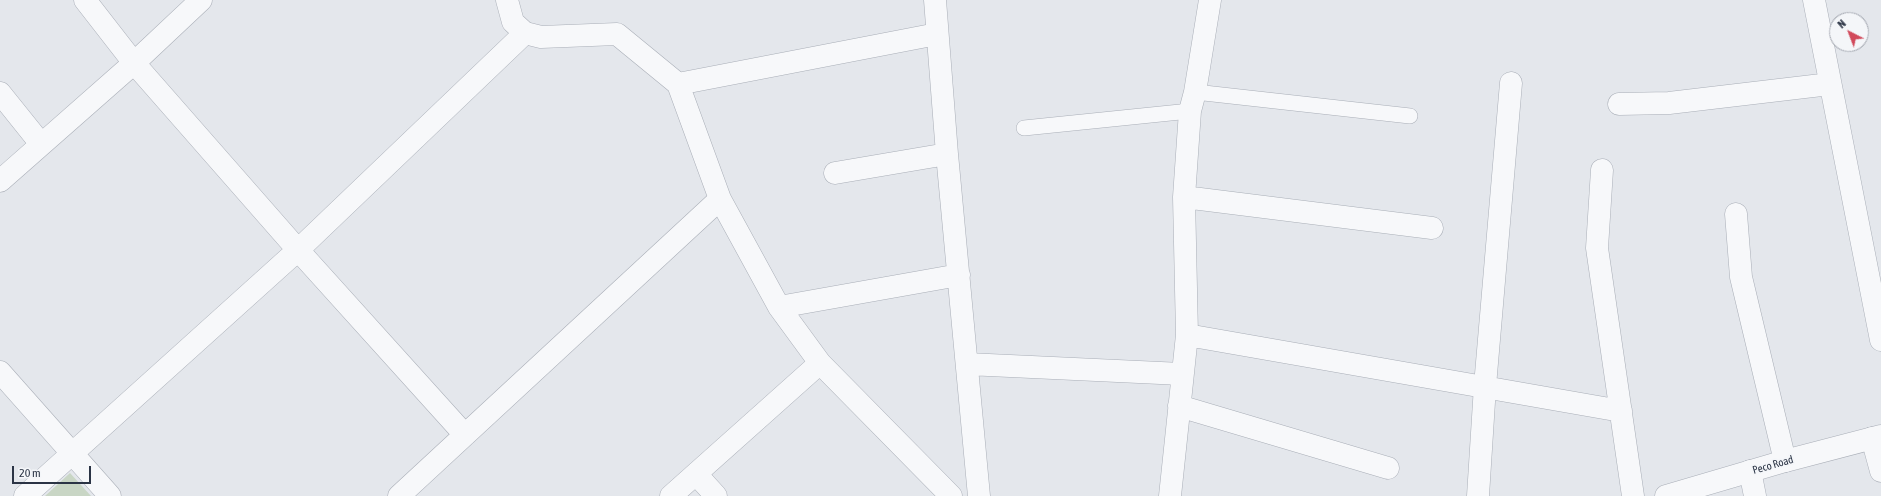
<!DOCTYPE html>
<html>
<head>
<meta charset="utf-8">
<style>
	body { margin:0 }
	#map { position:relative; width:1881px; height:496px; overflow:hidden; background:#e4e7ec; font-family:"Asap Condensed",sans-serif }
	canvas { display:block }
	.north { position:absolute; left:1829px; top:12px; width:40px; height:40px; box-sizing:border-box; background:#f4f6f9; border:1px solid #a4a8b1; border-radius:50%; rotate:318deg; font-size:11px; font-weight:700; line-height:16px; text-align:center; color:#2b3445 }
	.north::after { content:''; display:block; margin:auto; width:14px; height:18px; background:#d1495b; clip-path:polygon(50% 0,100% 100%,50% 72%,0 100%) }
	.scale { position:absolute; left:12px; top:466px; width:79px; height:18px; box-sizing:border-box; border:2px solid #2b3445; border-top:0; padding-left:5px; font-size:12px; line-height:14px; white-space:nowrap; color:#2b3445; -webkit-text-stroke:3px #f4f6f9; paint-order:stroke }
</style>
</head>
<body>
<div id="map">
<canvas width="1881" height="496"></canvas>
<div class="north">N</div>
<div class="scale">20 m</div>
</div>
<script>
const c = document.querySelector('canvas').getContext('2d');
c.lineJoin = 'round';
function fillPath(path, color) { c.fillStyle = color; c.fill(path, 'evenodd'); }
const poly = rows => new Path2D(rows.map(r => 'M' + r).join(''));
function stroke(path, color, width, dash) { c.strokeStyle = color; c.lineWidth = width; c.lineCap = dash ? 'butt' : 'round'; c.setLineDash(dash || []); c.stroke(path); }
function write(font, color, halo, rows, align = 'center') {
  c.font = font + ' "Asap Condensed",sans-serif'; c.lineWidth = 3.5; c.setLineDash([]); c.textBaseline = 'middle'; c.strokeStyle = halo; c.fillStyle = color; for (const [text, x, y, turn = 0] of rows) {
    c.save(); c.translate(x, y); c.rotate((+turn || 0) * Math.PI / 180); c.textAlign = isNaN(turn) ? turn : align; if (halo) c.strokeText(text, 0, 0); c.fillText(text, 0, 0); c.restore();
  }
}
fillPath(poly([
	[70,473,91,496,45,496]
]), '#c9d6c5');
const service = poly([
	[1195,92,1410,116],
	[1024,128,1190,111]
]);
const minor = poly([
	[85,0,134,63,298,250,465,435],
	[935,0,947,154,979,496],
	[1814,0,1881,340],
	[525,33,541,37,617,34,678,84,720,199,779,307,820,363,951,496],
	[678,84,937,34],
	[0,93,41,144],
	[1619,104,1669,103,1830,84],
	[1602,170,1597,248,1633,496],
	[835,173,947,154],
	[0,181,134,63,201,0],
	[1184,197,1432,228],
	[1736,214,1741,277,1785,461],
	[779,307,959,275],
	[1187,335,1621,411],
	[967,364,1182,374],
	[0,372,110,496],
	[1179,406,1388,468],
	[1872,438,1881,471],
	[1750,471,1755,496],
	[696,474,716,496],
	[25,496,298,250,525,33,513,22,507,0],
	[399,496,720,199],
	[671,496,820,363],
	[1170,496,1187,335,1184,197,1190,111,1195,92,1210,0],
	[1478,496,1485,386,1511,83]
]);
const tertiary = poly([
	[1666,496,1785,461,1881,436]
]);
stroke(service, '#a9aeb7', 16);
stroke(minor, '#a9aeb7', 23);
stroke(tertiary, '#a9aeb7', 23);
stroke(service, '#f7f8fa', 15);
stroke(minor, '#f7f8fa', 22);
stroke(tertiary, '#f7f8fa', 22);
write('11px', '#2b3445', '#f4f6f9', [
	["Peco Road",1773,465,-16]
]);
</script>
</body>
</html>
